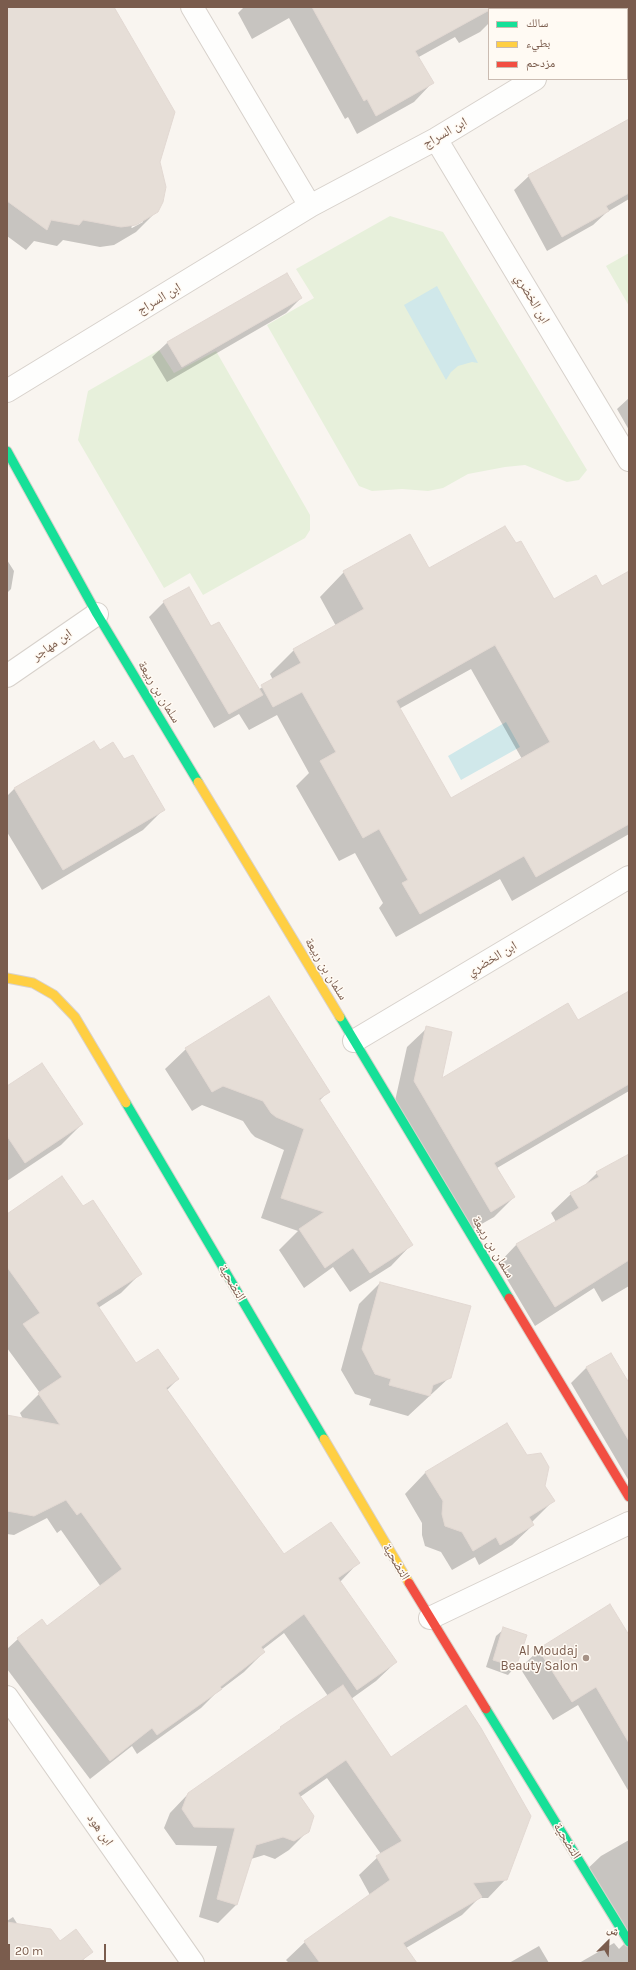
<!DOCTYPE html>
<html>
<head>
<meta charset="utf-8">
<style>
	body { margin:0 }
	#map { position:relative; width:636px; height:1970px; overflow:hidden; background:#f9f5f0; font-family:Karla,"Noto Naskh Arabic",sans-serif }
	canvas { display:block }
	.frame { position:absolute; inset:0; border:8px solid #7a5c4d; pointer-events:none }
	.legend { position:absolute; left:488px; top:8px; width:140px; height:72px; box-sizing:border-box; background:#fffaf3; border:1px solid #cabbb1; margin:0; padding:5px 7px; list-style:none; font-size:12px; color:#7a5c4d }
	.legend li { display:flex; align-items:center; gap:8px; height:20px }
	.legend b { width:20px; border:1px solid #cabbb1 }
	.north { position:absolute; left:588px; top:1922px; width:40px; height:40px; -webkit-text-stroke:3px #fffaf3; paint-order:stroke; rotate:24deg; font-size:11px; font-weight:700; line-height:16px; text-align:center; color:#7a5c4d }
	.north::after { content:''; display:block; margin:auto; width:14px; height:18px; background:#7a5c4d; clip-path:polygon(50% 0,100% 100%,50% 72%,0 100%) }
	.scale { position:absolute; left:8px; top:1944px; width:98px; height:18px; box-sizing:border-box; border:2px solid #7a5c4d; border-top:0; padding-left:5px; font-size:12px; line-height:14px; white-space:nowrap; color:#7a5c4d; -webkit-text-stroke:3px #fffaf3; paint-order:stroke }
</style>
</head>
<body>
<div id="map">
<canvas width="636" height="1970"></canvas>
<div class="frame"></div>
<ul class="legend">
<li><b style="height:5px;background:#16e098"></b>سالك</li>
<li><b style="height:5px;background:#ffcf43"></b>بطيء</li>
<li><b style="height:5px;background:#f24e42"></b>مزدحم</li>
</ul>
<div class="north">ش</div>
<div class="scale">20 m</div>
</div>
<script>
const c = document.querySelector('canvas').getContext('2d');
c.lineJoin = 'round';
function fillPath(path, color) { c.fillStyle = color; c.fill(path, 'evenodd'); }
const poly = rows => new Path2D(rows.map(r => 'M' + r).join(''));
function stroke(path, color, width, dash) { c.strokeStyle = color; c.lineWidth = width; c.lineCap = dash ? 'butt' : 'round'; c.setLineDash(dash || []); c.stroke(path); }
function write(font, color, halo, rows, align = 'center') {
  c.font = font + ' Karla,"Noto Naskh Arabic",sans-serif'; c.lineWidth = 3; c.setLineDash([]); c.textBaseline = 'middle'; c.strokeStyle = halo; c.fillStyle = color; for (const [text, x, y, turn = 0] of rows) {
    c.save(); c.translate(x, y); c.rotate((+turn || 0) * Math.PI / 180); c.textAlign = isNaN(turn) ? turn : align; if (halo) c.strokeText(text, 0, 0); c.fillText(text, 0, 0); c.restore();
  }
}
fillPath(poly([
	[390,216,443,232,587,470,579,480,567,482,525,465,505,467,468,474,443,488,428,491,402,489,372,491,359,486,267,325,314,298,296,269],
	[629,253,629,306,606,266],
	[159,350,174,373,216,351,310,515,310,530,305,538,203,595,190,573,164,588,78,440,88,391]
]), '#e7f0db');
fillPath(poly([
	[437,286,478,363,472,362,458,366,451,372,446,380,404,305],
	[506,722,520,747,461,780,448,756]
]), '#d0e8ea');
fillPath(poly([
	[7,7,113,7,159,162,157,211,136,232,114,245,100,247,63,240,57,246,34,241,26,250,7,236],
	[143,220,143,222,132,228,131,227],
	[244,7,500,7,500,9,489,9,489,23,480,32,459,43,455,37,417,58,432,83,414,102,357,134,348,117,345,119,289,18,252,39,238,13],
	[522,7,579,7,575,9,519,9],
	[629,121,629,199,607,212,593,225,547,251,514,190,529,176],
	[286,274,301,298,286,313,167,382,152,357,167,343],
	[629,398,629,430,617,409],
	[7,560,14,571,11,589,7,593],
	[429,570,553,600,602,587,629,572,629,834,512,901,500,879,396,937,379,908,383,903,355,853,339,861,296,786,309,773,277,715,249,730,239,714,214,728,149,617,164,602,211,627,258,690,273,680,270,674,294,650,336,626,320,597,344,572],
	[471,669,522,759,451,799,399,709],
	[94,742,99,752,124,761,164,809,143,830,42,890,7,832,7,796,14,789],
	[629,992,629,1091,497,1168,514,1197,494,1217,471,1230,395,1101,407,1047,427,1028,441,1080,578,1021],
	[186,1049,329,1091,319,1101,411,1245,391,1266,350,1292,333,1267,304,1288,279,1250,298,1231,261,1218,284,1150,255,1137,251,1133,243,1121,202,1105,192,1111,165,1069],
	[7,1087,82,1124,61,1145,7,1181],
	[629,1155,629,1286,602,1302,594,1288,535,1326,498,1264,517,1244,556,1222,551,1213,571,1194,583,1187,597,1173],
	[83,1208,140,1274,121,1293,98,1308,135,1364,178,1379,167,1390,284,1556,358,1563,340,1582,396,1662,376,1681,351,1699,391,1758,506,1879,488,1898,479,1898,462,1915,406,1948,416,1963,289,1963,286,1960,305,1942,370,1895,359,1875,381,1854,327,1778,300,1797,308,1831,289,1850,275,1859,264,1855,251,1859,237,1904,218,1923,199,1917,217,1846,176,1845,164,1828,170,1813,188,1794,328,1696,284,1633,262,1650,264,1652,244,1672,215,1694,201,1708,137,1754,132,1746,90,1779,7,1669,7,1649,18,1639,47,1628,101,1587,61,1530,57,1533,47,1518,14,1535,7,1534,7,1416,23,1419,20,1413,40,1393,7,1348,7,1215],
	[380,1283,450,1377,408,1416,369,1405,371,1399,355,1394,341,1370,359,1304],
	[611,1354,629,1385,629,1481,571,1383,586,1368],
	[507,1424,553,1501,531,1523,533,1525,512,1545,479,1565,475,1557,452,1570,441,1552,425,1546,422,1535,422,1523,405,1494,425,1473],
	[504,1629,525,1636,515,1667,508,1675,486,1667,496,1636],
	[629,1637,629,1792,578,1705,553,1720,520,1668,539,1650],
	[629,1840,629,1963,579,1963,614,1943,619,1949,625,1943,582,1874,601,1856],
	[13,1917,18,1925,60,1942,91,1952,82,1961,83,1963,7,1963,7,1921],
	[539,1946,549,1963,509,1963]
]), '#0003');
const building = poly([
	[7,7,114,7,175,112,160,162,166,187,163,202,158,212,136,225,121,227,83,220,79,225,51,220,47,230,7,201,7,7],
	[312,7,495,7,415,51,434,83,376,116,367,99,364,101,312,7],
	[629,119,629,193,606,206,609,211,562,237,528,175,629,119],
	[287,273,302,298,182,367,167,342,287,273],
	[505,526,516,543,521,541,554,599,596,575,602,586,629,571,629,824,536,877,524,856,420,914,402,883,408,880,379,829,363,838,320,761,336,752,302,692,273,707,261,685,301,663,293,649,364,609,343,571,410,534,429,568,505,526],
	[495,645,550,742,451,798,396,701,495,645],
	[189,587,211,626,219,622,263,695,229,714,163,601,189,587],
	[94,741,100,750,113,742,124,759,133,755,165,810,63,870,14,788,94,741],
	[629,991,629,1084,494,1163,515,1197,491,1212,414,1081,426,1026,452,1032,442,1078,568,1003,578,1020,629,991],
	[269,996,330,1092,319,1099,413,1245,370,1273,353,1248,325,1268,299,1229,324,1212,281,1198,304,1129,276,1117,271,1113,263,1101,223,1086,212,1092,185,1048,269,996],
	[42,1063,83,1124,25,1163,7,1136,7,1086,42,1063],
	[629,1154,629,1260,555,1307,516,1244,579,1208,570,1193,599,1177,596,1172,629,1154],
	[62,1176,83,1206,93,1200,142,1274,96,1303,136,1363,158,1349,179,1379,166,1388,284,1554,331,1522,360,1563,338,1578,397,1662,357,1690,304,1614,261,1647,265,1652,220,1687,222,1689,157,1735,152,1728,110,1761,17,1638,42,1619,47,1626,122,1569,81,1512,77,1515,66,1500,34,1516,7,1511,7,1415,60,1425,38,1393,62,1377,23,1324,40,1313,7,1267,7,1214,62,1176],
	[380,1282,471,1306,451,1378,433,1385,430,1396,389,1385,391,1379,375,1374,362,1349,380,1282],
	[611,1353,629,1383,629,1441,586,1367,611,1353],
	[507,1423,527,1455,541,1453,549,1467,545,1486,555,1501,529,1517,534,1525,500,1545,496,1537,473,1551,462,1532,445,1526,442,1514,443,1501,425,1472,507,1423],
	[610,1604,629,1635,629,1743,596,1687,572,1702,538,1649,610,1604],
	[503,1627,527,1635,516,1667,493,1660,503,1627],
	[343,1685,391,1757,466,1705,481,1728,531,1816,507,1880,473,1883,482,1897,403,1943,417,1963,320,1963,304,1941,390,1880,376,1856,402,1841,346,1760,298,1793,314,1816,309,1832,294,1841,283,1837,256,1845,237,1905,217,1899,235,1828,194,1827,182,1809,188,1793,281,1728,280,1727,343,1685],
	[7,1922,51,1929,60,1941,76,1929,93,1952,78,1963,7,1963,7,1922]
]);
fillPath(building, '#e6ded7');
stroke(building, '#e2d8d2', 1);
const street = poly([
	[192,7,310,206],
	[627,24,629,22],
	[436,139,629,460],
	[7,391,310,206,436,139,535,79],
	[7,676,97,614],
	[354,1041,629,877],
	[430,1618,629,1523],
	[7,1697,193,1963]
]);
const fast = poly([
	[7,451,97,614,198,782],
	[340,1017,509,1298],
	[126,1103,324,1439],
	[486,1709,629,1942]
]);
const slow = poly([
	[198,782,340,1017],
	[7,978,33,983,54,995,75,1017,126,1103],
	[324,1439,409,1583]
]);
const jam = poly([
	[509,1298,629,1497],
	[409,1583,486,1709]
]);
stroke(street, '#d7d1cb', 24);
stroke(fast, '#d9d2cb', 11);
stroke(slow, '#d9d2cb', 11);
stroke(jam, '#d9d2cb', 11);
stroke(street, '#fefefd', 22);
stroke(fast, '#16e098', 9);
stroke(slow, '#ffcf43', 9);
stroke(jam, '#f24e42', 9);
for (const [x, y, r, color] of [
	[586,1658,4,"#a69286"]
]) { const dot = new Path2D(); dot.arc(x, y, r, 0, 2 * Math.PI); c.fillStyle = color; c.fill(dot); stroke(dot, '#fffaf3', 1.5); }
write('13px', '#7a5c4d', '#fffaf3', [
	["ابن السراج",445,133,-30],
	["ابن السراج",159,299,-31],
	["ابن الخضري",532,299,59],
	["ابن مهاجر",52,645,-35],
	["سلمان بن ربيعة",159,692,59],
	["ابن الخضري",492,959,-31],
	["سلمان بن ربيعة",326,969,59],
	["سلمان بن ربيعة",493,1247,59],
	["التضحية",232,1283,59],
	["التضحية",396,1562,59],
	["ابن هود",100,1830,55],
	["التضحية",567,1841,58]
]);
write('13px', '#7a5c4d', '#fffaf3', [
	["Al Moudaj",578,1651],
	["Beauty Salon",578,1666]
], 'right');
</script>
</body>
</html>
